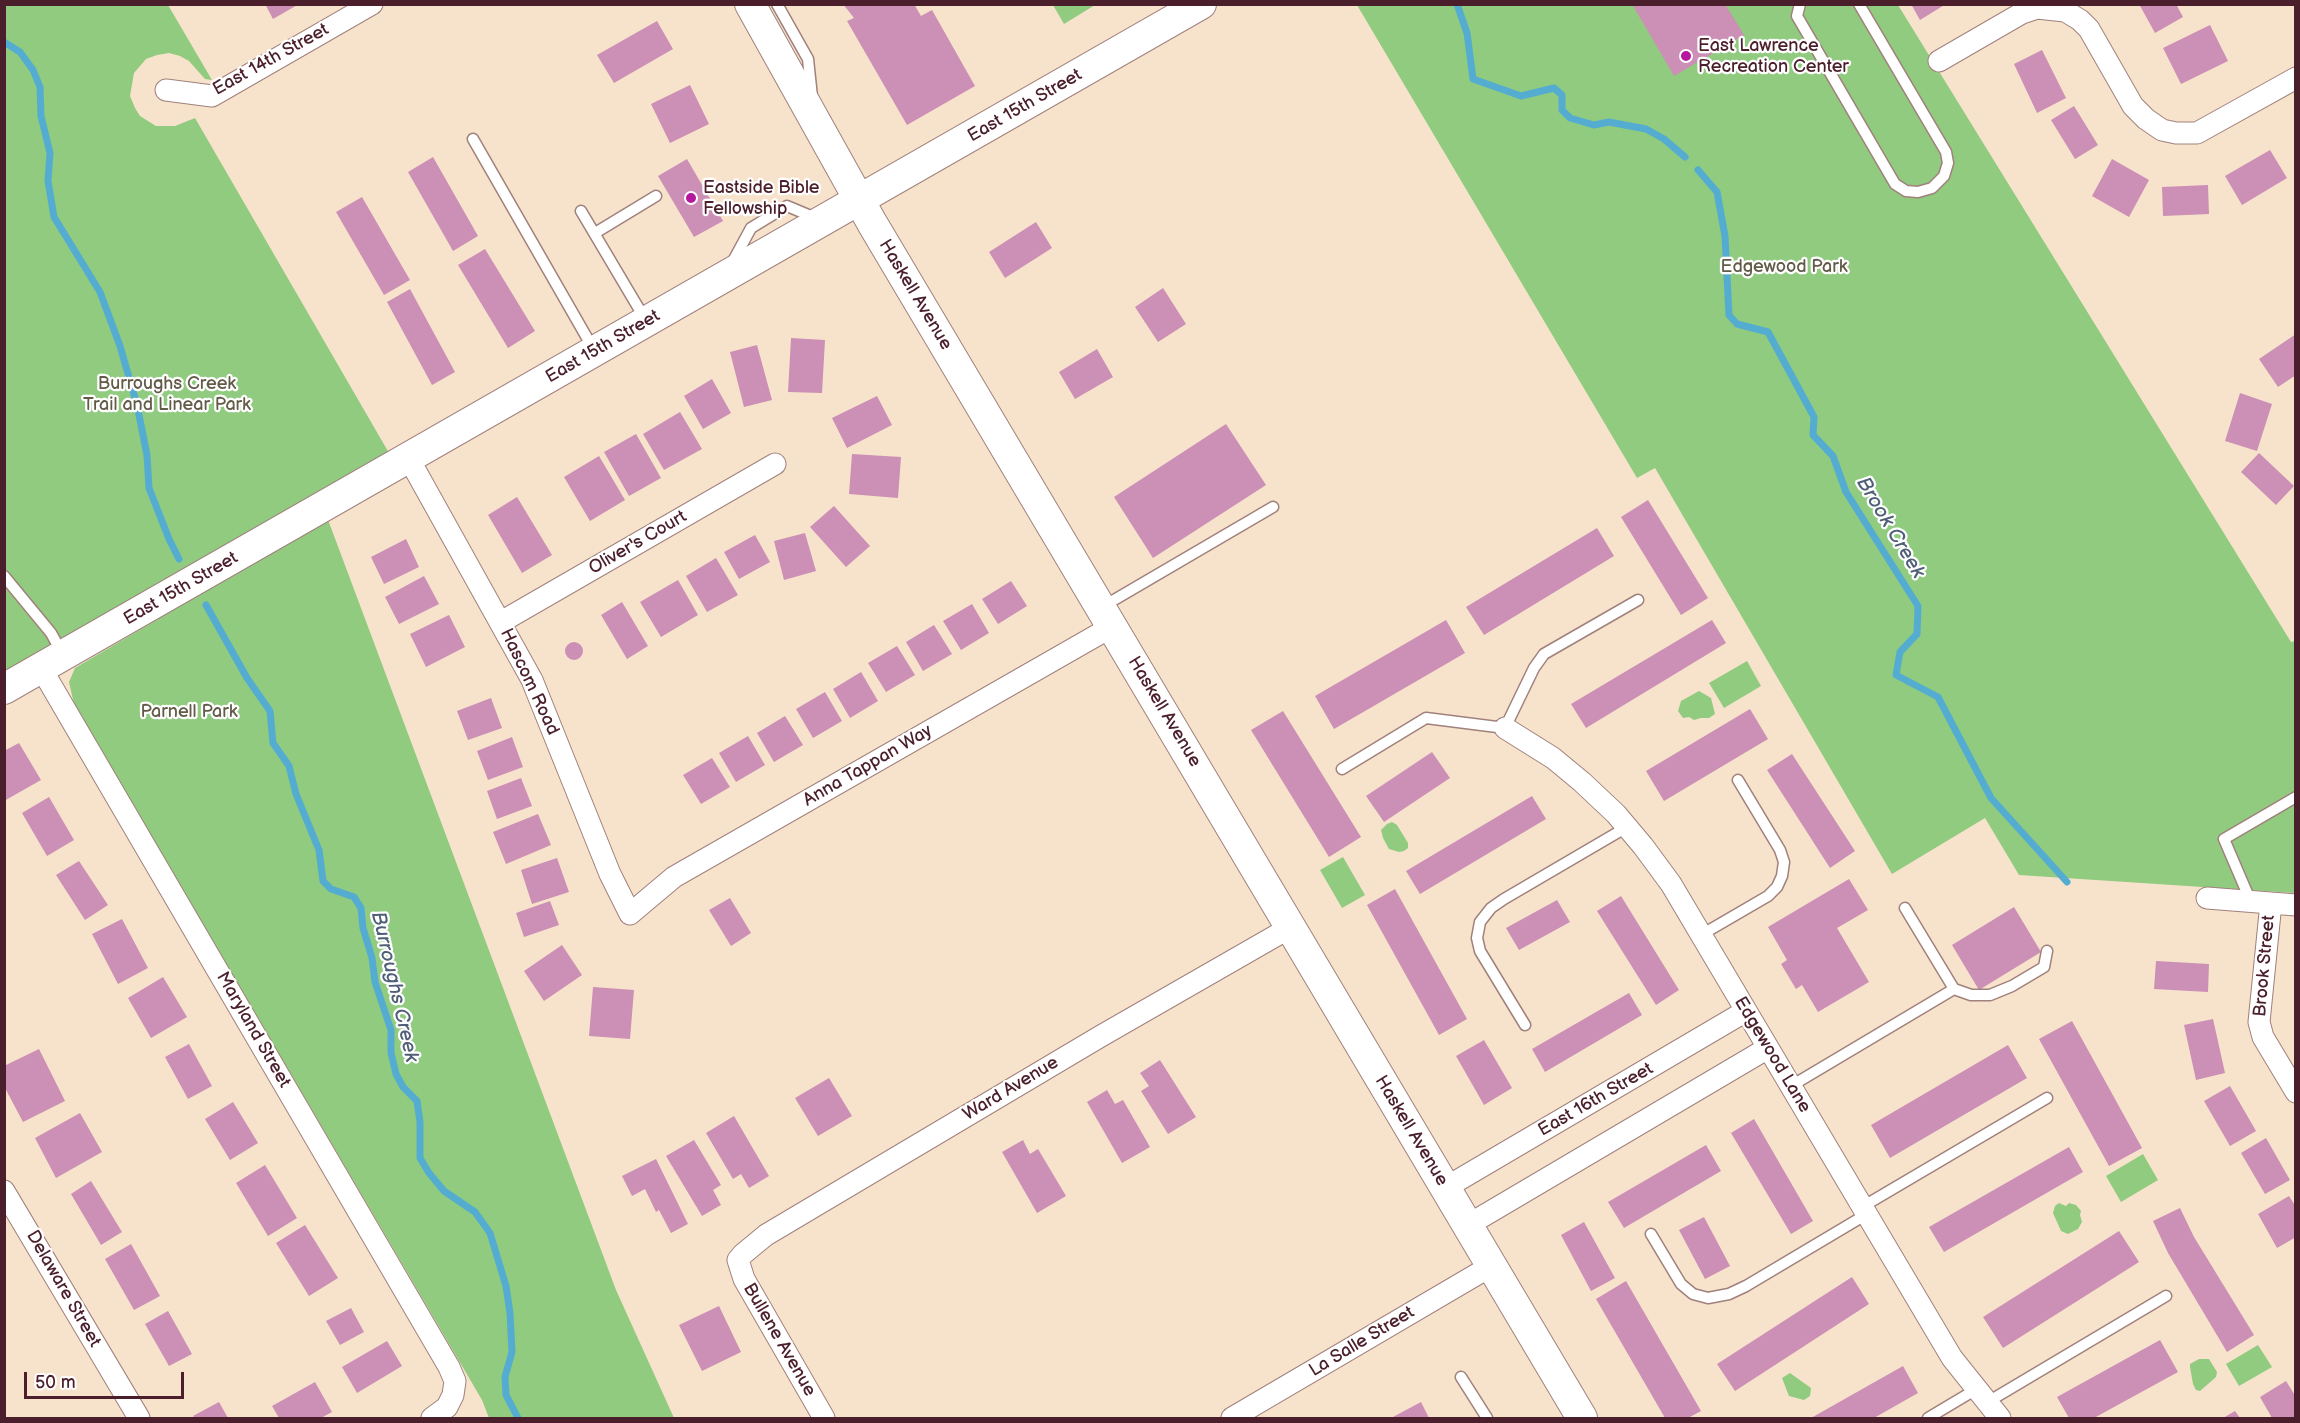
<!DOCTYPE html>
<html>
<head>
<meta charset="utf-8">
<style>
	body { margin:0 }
	#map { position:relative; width:2300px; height:1423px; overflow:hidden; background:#f7e3cc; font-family:"Balsamiq Sans",sans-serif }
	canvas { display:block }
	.frame { position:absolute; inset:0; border:6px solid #4a1f2b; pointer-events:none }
	.scale { position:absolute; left:24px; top:1372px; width:160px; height:27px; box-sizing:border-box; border:3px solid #4a1f2b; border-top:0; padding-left:8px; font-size:18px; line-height:21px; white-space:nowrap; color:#4a1f2b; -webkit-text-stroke:4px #fff; paint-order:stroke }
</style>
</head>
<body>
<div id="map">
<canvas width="2300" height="1423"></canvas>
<div class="frame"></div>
<div class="scale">50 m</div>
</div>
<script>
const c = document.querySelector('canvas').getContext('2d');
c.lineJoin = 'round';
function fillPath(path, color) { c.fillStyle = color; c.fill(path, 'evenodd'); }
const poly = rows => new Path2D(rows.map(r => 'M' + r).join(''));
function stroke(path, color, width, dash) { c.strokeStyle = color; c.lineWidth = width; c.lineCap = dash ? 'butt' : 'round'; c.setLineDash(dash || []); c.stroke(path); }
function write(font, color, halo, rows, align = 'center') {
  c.font = font + ' "Balsamiq Sans",sans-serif'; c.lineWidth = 4.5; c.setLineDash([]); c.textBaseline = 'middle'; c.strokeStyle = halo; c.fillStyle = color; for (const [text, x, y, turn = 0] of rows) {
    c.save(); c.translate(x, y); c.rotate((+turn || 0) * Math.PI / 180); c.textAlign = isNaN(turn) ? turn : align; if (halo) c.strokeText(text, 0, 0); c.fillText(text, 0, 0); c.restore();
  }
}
fillPath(poly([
	[5,5,168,5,212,80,205,79,189,61,180,56,169,53,157,55,146,59,134,73,130,96,135,108,140,116,156,126,175,126,195,118,389,453,318,493,616,1290,674,1418,489,1418,482,1400,74,704,69,682,75,668,238,572,228,545,5,673],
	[1053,5,1095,5,1064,24],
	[1357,5,1898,5,2291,642,2295,641,2295,893,2019,875,1985,818,1892,874,1655,468,1637,478],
	[1747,661,1761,686,1724,708,1709,683],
	[1699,691,1711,698,1715,714,1709,718,1701,718,1694,720,1689,717,1683,718,1678,711,1681,701],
	[1392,822,1397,825,1408,843,1408,848,1404,851,1399,852,1389,849,1383,838,1381,830,1387,824],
	[1343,857,1365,895,1342,908,1320,870],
	[2143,1154,2158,1180,2121,1202,2106,1176],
	[2059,1203,2066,1206,2069,1203,2076,1205,2081,1211,2080,1215,2082,1222,2078,1229,2068,1234,2061,1231,2053,1213,2055,1206],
	[2258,1345,2272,1367,2239,1386,2226,1364],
	[2199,1359,2209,1359,2217,1372,2216,1377,2200,1391,2196,1390,2193,1384,2190,1367,2190,1364],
	[1790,1373,1811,1388,1810,1396,1804,1400,1789,1396,1782,1378]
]), '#90cb7f');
stroke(poly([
	[1457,4,1467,33,1473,79,1521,96,1554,88,1562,95,1562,110,1570,118,1594,125,1609,122,1646,129,1664,139,1685,157],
	[4,42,20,52,33,70,40,87,41,116,50,153,48,181,54,217,100,292,120,346,137,405,147,455,149,488,169,539,179,559],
	[1698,170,1717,192,1725,236,1729,315,1737,324,1768,332,1814,417,1813,435,1833,456,1846,492,1918,606,1917,634,1900,652,1896,675,1938,697,1991,798,2067,882],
	[206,605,247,678,270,711,273,743,289,766,296,794,319,850,323,881,331,889,354,897,361,908,363,928,372,958,375,982,391,1030,391,1053,396,1074,403,1087,417,1101,420,1122,420,1158,429,1173,444,1191,475,1212,490,1233,506,1286,510,1313,512,1352,505,1377,506,1395,518,1418]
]), '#54add1', 7);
fillPath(poly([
	[265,4,299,4,273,19],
	[843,4,914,4,921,16,932,10,975,86,907,125,847,21,854,18],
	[1632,4,1725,4,1744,35,1674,76],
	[1911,4,1946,4,1920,20],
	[2139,4,2176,4,2183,17,2155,33],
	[657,21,673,49,614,83,597,55],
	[2210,25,2228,61,2181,84,2163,48],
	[2042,50,2066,98,2037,113,2014,64],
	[690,85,709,124,670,143,651,104],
	[2074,106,2098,145,2075,159,2051,120],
	[2270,150,2287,178,2242,205,2225,176],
	[433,157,478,236,453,251,408,172],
	[687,159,723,221,694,237,658,176],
	[2112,159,2149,180,2129,217,2092,196],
	[2208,185,2209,214,2163,216,2162,187],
	[362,197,410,280,384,295,336,212],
	[1036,222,1052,248,1005,278,989,252],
	[485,249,535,331,508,348,458,265],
	[1163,288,1186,324,1158,342,1135,307],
	[410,289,455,372,432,385,387,302],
	[2296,334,2296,375,2278,387,2259,359],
	[791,338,825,340,822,393,788,392],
	[757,345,772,400,744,407,730,352],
	[1097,349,1113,377,1075,399,1059,372],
	[712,379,731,413,703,429,684,396],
	[2240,393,2272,404,2257,451,2225,441],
	[877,396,892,425,847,448,832,418],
	[680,412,702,449,664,470,643,434],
	[1226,424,1266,485,1153,558,1114,497],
	[636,434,661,478,629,496,604,452],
	[2259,453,2294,486,2276,505,2241,472],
	[852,454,901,457,898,498,849,494],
	[599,456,625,500,590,521,564,477],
	[517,497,552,555,522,573,488,515],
	[1648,500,1708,598,1681,615,1621,517],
	[834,506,870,546,846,567,810,527],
	[1597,528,1614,556,1484,635,1466,607],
	[805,533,816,571,784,580,774,541],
	[755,535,770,562,739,579,724,552],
	[406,539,419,567,384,584,371,557],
	[716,558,738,595,707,612,686,576],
	[424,576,439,604,399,624,385,597],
	[678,580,698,615,661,637,640,602],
	[1011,581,1027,606,998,624,982,599],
	[622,602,648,646,627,659,601,615],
	[972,604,989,633,961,650,943,621],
	[449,615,465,647,426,667,410,634],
	[1446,620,1465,653,1334,729,1315,696],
	[1712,620,1726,643,1586,728,1571,704],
	[934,625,952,654,923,671,906,642],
	'565 651a9 9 0 1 1 18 0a9 9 0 1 1-18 0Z',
	[897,646,915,675,886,692,868,663],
	[861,672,878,701,850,718,833,689],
	[825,692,842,721,813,738,796,709],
	[491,698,502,728,468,740,457,711],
	[1750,709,1768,739,1664,801,1646,771],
	[1283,711,1361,837,1329,857,1251,730],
	[785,716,803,745,774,762,757,733],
	[748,736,765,765,736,782,719,753],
	[512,737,523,767,488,780,477,751],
	[19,743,41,780,4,801,4,751],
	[1432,752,1450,778,1384,822,1366,796],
	[1792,754,1855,851,1830,868,1767,770],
	[712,758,730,787,701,804,683,775],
	[521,778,532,806,497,819,487,791],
	[1532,796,1546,819,1420,894,1406,871],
	[49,797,74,840,47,856,22,813],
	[538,814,551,845,506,864,493,832],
	[557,858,569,892,532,904,521,870],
	[79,861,108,905,85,920,56,875],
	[1849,879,1868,910,1837,928,1869,982,1818,1012,1802,985,1796,989,1781,964,1787,960,1768,927],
	[1395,889,1467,1019,1439,1035,1367,905],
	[1621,896,1679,990,1656,1005,1597,911],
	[730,898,751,933,731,946,709,910],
	[1557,900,1570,922,1519,950,1506,928],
	[550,901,559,925,524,937,516,913],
	[2014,907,2041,952,1979,990,1952,945],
	[122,919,148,968,118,984,92,934],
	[562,945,582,975,544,1001,524,971],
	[2156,961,2209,964,2208,992,2154,989],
	[163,977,187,1017,151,1038,128,998],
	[593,987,634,990,630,1039,589,1036],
	[1629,993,1642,1015,1545,1072,1532,1049],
	[2213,1019,2225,1073,2196,1080,2184,1025],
	[2072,1021,2142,1148,2109,1166,2039,1039],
	[1484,1040,1512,1088,1484,1105,1456,1056],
	[189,1044,212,1086,188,1099,165,1057],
	[2008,1045,2027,1078,1890,1158,1871,1125],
	[39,1049,65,1101,23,1122,4,1086,4,1066],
	[1160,1060,1196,1117,1168,1134,1141,1091,1149,1086,1140,1073],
	[829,1078,852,1116,818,1136,795,1098],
	[2230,1086,2256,1131,2230,1146,2204,1101],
	[1107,1090,1115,1104,1123,1100,1150,1147,1122,1163,1087,1102],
	[233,1102,258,1143,230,1160,205,1119],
	[80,1113,102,1152,56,1178,35,1138],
	[734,1116,769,1176,749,1188,741,1174,733,1179,706,1133],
	[1754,1119,1813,1221,1791,1234,1731,1133],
	[2266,1138,2290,1180,2265,1194,2241,1153],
	[694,1140,721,1185,713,1190,721,1205,702,1216,666,1156],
	[1023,1140,1030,1154,1038,1149,1066,1196,1037,1213,1002,1152],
	[1706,1145,1721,1171,1624,1228,1608,1202],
	[2069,1147,2083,1172,1944,1252,1929,1227],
	[656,1159,688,1224,671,1233,659,1210,656,1212,645,1189,632,1196,622,1176],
	[265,1165,297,1218,268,1236,236,1183],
	[91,1181,122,1232,101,1245,71,1194],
	[2289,1196,2296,1207,2296,1237,2277,1248,2258,1214],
	[2180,1208,2194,1237,2254,1335,2227,1352,2168,1253,2153,1221],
	[1704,1217,1730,1266,1705,1279,1679,1230],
	[1584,1222,1615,1278,1591,1291,1561,1235],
	[305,1225,338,1278,309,1296,276,1243],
	[2119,1231,2139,1262,2003,1348,1983,1317],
	[131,1244,160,1296,134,1310,105,1259],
	[1852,1277,1869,1304,1735,1391,1717,1364],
	[1626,1281,1701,1411,1688,1418,1665,1418,1596,1299],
	[719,1306,741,1352,702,1371,679,1325],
	[351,1308,364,1332,340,1345,326,1321],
	[168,1311,192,1354,169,1366,145,1324],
	[2160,1340,2178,1372,2094,1418,2069,1418,2057,1397],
	[387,1341,402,1366,357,1393,342,1367],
	[1903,1366,1918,1393,1874,1418,1811,1418],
	[2286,1381,2296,1397,2296,1418,2272,1418,2260,1397],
	[315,1382,332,1412,321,1418,279,1418,272,1406],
	[219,1402,228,1418,195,1418,193,1416],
	[1421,1402,1429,1418,1391,1418],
	[2235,1411,2240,1418,2223,1418]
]), '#cc8fb5');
const lane = poly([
	[777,4,808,59,812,97],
	[1800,4,1797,16,1895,184,1906,191,1918,192,1932,188,1944,176,1948,163,1946,152,1859,4],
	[473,139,594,350],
	[581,211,645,319],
	[595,233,656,196],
	[732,263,751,228,787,206,818,219],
	[4,576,51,633,62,653],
	[1102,607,1273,507],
	[1342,769,1426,718,1505,728,1534,668,1544,654,1638,600],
	[2251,902,2224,839,2296,797],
	[1701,935,1768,896,1777,887,1782,876,1784,862,1780,850,1738,780],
	[1954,989,1971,995,1990,995,2012,986,2044,967,2047,951],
	[1525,1025,1480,951,1477,938,1480,922,1491,908,1504,899,1627,827],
	[1791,1086,1954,989,1905,908],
	[1862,1207,2047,1098],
	[1651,1234,1681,1284,1693,1294,1708,1298,1729,1294,1746,1286,1867,1214],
	[1461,1377,1487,1418],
	[1986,1403,2166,1296],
	[1928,1418,1975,1390]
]);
const street = poly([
	[1939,61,2022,13,2037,8,2065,11,2080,20,2089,29,2133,106,2146,119,2162,130,2176,133,2197,133,2296,78],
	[166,90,212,96,372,4],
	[409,459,532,680,610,874,630,914,674,877,1113,626],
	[501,622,775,464],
	[41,668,449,1367,455,1381,453,1395,447,1407,432,1418],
	[1505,728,1553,758,1582,782,1616,814,1643,846,1671,884,1952,1358,2000,1418],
	[2207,898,2296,905],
	[2271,903,2259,1022,2263,1037,2296,1092],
	[1445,1188,1746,1011],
	[4,1191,139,1418],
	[1468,1225,1768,1048],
	[824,1418,744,1279,738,1260,743,1254,766,1235,1101,1036,1291,927],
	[1232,1418,1491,1266]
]);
const secondary = poly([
	[750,4,872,223,1582,1418],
	[4,689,1201,4]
]);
stroke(lane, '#a0817c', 13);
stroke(street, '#a0817c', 23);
stroke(secondary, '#a0817c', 32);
stroke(lane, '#fff', 10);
stroke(street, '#fff', 21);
stroke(secondary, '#fff', 30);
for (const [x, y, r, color] of [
	[1686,56,6,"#b5179e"],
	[691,198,6,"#b5179e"]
]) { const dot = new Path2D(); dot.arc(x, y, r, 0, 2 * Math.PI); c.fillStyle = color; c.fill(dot); stroke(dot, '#fff', 2); }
write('18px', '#4a1f2b', '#fff', [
	["East Lawrence",1698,46],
	["Recreation Center",1698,67],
	["Eastside Bible",703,188],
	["Fellowship",703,209]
], 'left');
write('18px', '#4a1f2b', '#fff', [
	["East 14th Street",271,60,-29],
	["East 15th Street",1025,106,-30],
	["Haskell Avenue",915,295,59],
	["East 15th Street",603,347,-30],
	["Oliver's Court",638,543,-30],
	["East 15th Street",181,589,-30],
	["Hascom Road",529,682,65],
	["Haskell Avenue",1164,712,59],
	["Anna Tappan Way",868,766,-30],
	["Brook Street",2265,966,-85],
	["Maryland Street",253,1030,60],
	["Edgewood Lane",1772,1055,59],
	["Ward Avenue",1011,1089,-31],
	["East 16th Street",1596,1100,-30],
	["Haskell Avenue",1411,1131,59],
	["Delaware Street",63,1289,60],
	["Bullene Avenue",779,1340,60],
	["La Salle Street",1362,1342,-31]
]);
write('18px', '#625b48', '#fff', [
	["Edgewood Park",1784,267],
	["Burroughs Creek",167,384],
	["Trail and Linear Park",167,405],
	["Parnell Park",189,712]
]);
write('italic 20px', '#4e5f76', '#fff', [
	["Brook Creek",1890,528,59],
	["Burroughs Creek",394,987,77]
]);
</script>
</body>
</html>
